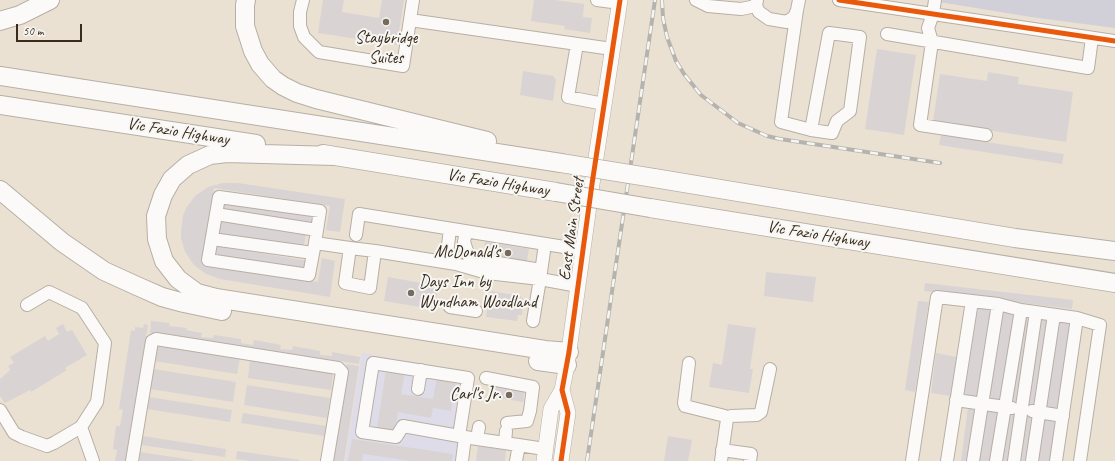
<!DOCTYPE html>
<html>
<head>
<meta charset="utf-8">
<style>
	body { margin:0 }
	#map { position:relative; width:1115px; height:461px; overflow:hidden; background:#eae1d3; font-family:Caveat,sans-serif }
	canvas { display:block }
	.scale { position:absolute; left:16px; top:24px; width:66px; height:18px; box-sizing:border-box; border:2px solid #3b2a1e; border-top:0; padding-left:5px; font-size:12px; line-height:14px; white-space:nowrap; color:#3b2a1e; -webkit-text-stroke:3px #f6f6f2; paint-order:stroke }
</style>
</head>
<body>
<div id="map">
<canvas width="1115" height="461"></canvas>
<div class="scale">50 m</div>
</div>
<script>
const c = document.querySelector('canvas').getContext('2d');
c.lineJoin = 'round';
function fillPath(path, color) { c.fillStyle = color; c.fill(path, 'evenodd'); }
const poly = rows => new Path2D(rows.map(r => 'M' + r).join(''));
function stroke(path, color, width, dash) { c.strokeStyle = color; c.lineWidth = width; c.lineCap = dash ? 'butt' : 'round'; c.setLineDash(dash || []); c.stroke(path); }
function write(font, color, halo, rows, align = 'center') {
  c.font = font + ' Caveat,sans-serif'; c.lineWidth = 4; c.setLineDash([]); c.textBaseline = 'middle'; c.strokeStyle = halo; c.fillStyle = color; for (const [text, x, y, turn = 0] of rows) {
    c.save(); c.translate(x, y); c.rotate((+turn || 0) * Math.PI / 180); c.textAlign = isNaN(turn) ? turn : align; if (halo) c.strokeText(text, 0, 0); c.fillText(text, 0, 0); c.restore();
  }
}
fillPath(poly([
	[362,353,474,372,460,461,345,461]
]), '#dedce8');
fillPath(poly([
	[927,0,1115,0,1115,28,1031,17]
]), '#d1d0d9');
fillPath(poly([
	[323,0,344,0,342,12,379,18,382,0,404,0,397,45,318,33],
	[534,0,555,0,584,4,583,17,592,18,590,33,564,29,565,26,531,21],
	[877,49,916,55,904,135,865,129],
	[523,71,553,76,556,80,553,101,520,95],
	[988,72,1019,77,1018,84,1073,92,1066,142,933,122,940,74,987,81],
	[941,135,1064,154,1062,164,939,145],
	[223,183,238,183,345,199,340,232,326,230,330,206,214,188,202,263,318,282,322,258,335,261,330,297,220,279,206,274,194,265,185,252,181,238,181,231,183,216,186,208,195,196,208,187],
	[223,200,317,214,315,226,221,212],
	[221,221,306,234,303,251,219,237],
	[485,242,529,249,526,266,483,258],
	[216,246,309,261,308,271,215,256],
	[766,272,816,277,813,302,764,296],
	[388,277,438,286,436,302,433,302,432,309,384,301],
	[925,283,1073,300,1072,309,924,291],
	[490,291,521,296,521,298,524,299,522,315,518,315,517,321,486,317],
	[918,301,929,302,915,392,905,390],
	[978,307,992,309,979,399,964,397],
	[1001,311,1014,312,1000,402,988,400],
	[1023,314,1032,316,1018,405,1010,404],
	[1041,317,1049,318,1036,408,1027,406],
	[1058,319,1071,321,1057,411,1045,409],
	[151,321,170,323,169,326,187,328,186,330,202,333,201,337,213,338,214,335,241,339,241,343,253,345,254,340,281,345,280,349,292,350,293,346,320,351,320,355,332,356,332,352,360,357,359,364,150,333],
	[63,324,67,332,72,330,87,355,65,368,67,370,31,392,30,390,5,403,0,396,0,379,10,370,8,366,14,363,10,357,45,336,48,341,59,334,56,328],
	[144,324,148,325,127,461,115,461,117,450,113,449,116,426,120,426,123,410,119,409,131,330,135,331,135,327,143,328],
	[728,324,756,328,750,369,753,369,749,393,709,387,713,363,722,365],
	[159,346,240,358,237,374,154,361,156,347,159,347],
	[936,353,957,357,951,396,931,393],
	[250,359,332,372,331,374,333,374,331,390,248,378],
	[347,364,359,366,344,461,332,461],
	[153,369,236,382,233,402,150,389],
	[386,369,405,372,401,394,433,399,437,377,456,380,451,411,433,408,431,418,398,412,395,431,377,429],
	[495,382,525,387,523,402,493,397],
	[247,385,330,398,327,418,244,405],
	[149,397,232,410,230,422,147,409],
	[968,407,977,409,969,461,961,461],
	[986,410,999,412,991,461,979,461],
	[243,413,326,426,324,436,241,423],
	[1008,413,1017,414,1010,461,1001,461],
	[1026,416,1035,418,1028,461,1019,461],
	[1044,418,1056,420,1050,461,1038,461],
	[143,436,226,449,225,457,141,445],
	[668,436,692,440,688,461,664,461],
	[352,439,453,454,452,461,411,461,363,454,362,461,348,461],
	[478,446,506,450,505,461,476,461],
	[237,451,300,460,299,461,249,461,236,459],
	[140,452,193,460,193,461,139,461]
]), '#d9d3d4');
const minor = poly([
	[303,0,300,12,300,26,304,37,319,52,403,66,413,0],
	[597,0,620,3],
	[696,0,708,6,741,9,756,6],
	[757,0,756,6,759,12,769,19,787,22,794,17,797,10,799,0],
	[839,0,1115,41],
	[935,0,933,14,928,28,932,42,920,125,986,135],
	[797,10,781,122,811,130,832,133,837,121,850,111,860,37,829,33,811,130],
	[410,20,612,49],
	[887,34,1088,68,1092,38],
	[577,44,568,97,604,104],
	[216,214,317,230],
	[466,232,464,242,469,257,474,259,541,270],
	[356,235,359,214,583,250],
	[212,239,313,253],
	[315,243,320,211,219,197,208,260,309,275,315,243,350,248],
	[545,244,540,279,578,286],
	[375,251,350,248,345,283,370,288,375,251,456,264,487,273,540,279,533,321],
	[446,262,450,229],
	[450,307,476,311],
	[1077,318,1100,325,1080,461],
	[689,363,684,403,685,406,725,416,727,419,721,461],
	[486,378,533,387,530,411,527,421,507,423],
	[418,389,421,370],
	[956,400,1012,408],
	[0,410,14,433,22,437,47,446,54,443,81,427,97,402,105,343,82,308,49,292,27,305],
	[1032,411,1063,416],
	[727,419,731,416,757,415,761,412,770,369],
	[81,427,93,461],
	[479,427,477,439,505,443],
	[506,431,505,443,545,449],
	[459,436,468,378,373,363,362,432,396,437,403,426,459,436,477,439],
	[722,450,751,454,750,461],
	[132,461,152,341,156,339,338,368,342,372,327,461],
	[462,461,465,437],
	[516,461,519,445],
	[912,461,937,297,998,304,1021,310,1077,318,1056,461],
	[947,461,972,301],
	[973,461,998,304],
	[996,461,1021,310],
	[1014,461,1036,312],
	[1032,461,1054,315]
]);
const major = poly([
	[544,461,551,409,562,390,567,365,592,184,620,0],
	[561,461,568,413,562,390]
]);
const highway = poly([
	[246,0,245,5,245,26,253,51,260,64,273,79,283,86,297,93,316,99,487,141],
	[0,21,20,15,50,0],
	[0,76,561,163],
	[0,105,256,144],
	[323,154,556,192],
	[335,156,227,153,210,155,188,165,172,179,163,195,156,216,157,239,164,261,178,279,197,293,216,298,545,350,569,352],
	[654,178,1015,238,1115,251],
	[0,190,62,242,104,271,137,286,162,297,184,303,222,311],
	[650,208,1115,283],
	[538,361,567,365]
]);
stroke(minor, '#b6afa5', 14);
stroke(major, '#b6afa5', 16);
stroke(highway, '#b6afa5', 20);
stroke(minor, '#fcfaf8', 12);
stroke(major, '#fcfaf8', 15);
stroke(highway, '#fcfaf8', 18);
const rail = poly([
	[662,0,663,18,667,37,676,61,684,74,701,95,738,123,767,136,780,139,940,163],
	[587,461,655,0]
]);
stroke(rail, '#b6b3af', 4);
stroke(rail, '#f6f6f2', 2.5, [8]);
const highwayBridge = poly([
	[561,163,654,178],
	[556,192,650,208]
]);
stroke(highwayBridge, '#b6afa5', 20, []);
stroke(highwayBridge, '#fcfaf8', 18);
stroke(poly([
	[839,0,1115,41],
	[561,461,568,413,562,390,569,352,592,184,620,0]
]), '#e8590c', 5);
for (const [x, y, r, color] of [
	[386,22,4,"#786a5d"],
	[508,253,4,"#786a5d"],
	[411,293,4,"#786a5d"],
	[509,395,4,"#786a5d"]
]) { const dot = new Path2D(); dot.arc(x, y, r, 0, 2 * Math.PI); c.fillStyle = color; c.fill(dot); stroke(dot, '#f6f6f2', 1.5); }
write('17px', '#3b2a1e', '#f6f6f2', [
	["Staybridge",386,39,"center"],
	["Suites",386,59,"center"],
	["McDonald's",500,253],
	["Days Inn by",419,283,"left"],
	["Wyndham Woodland",419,303,"left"],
	["Carl's Jr.",501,395]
], 'right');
write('17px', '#3b2a1e', '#f6f6f2', [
	["Vic Fazio Highway",178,132,9],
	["Vic Fazio Highway",498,183,9],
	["East Main Street",572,229,-82],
	["Vic Fazio Highway",818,235,9]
]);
</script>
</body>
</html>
